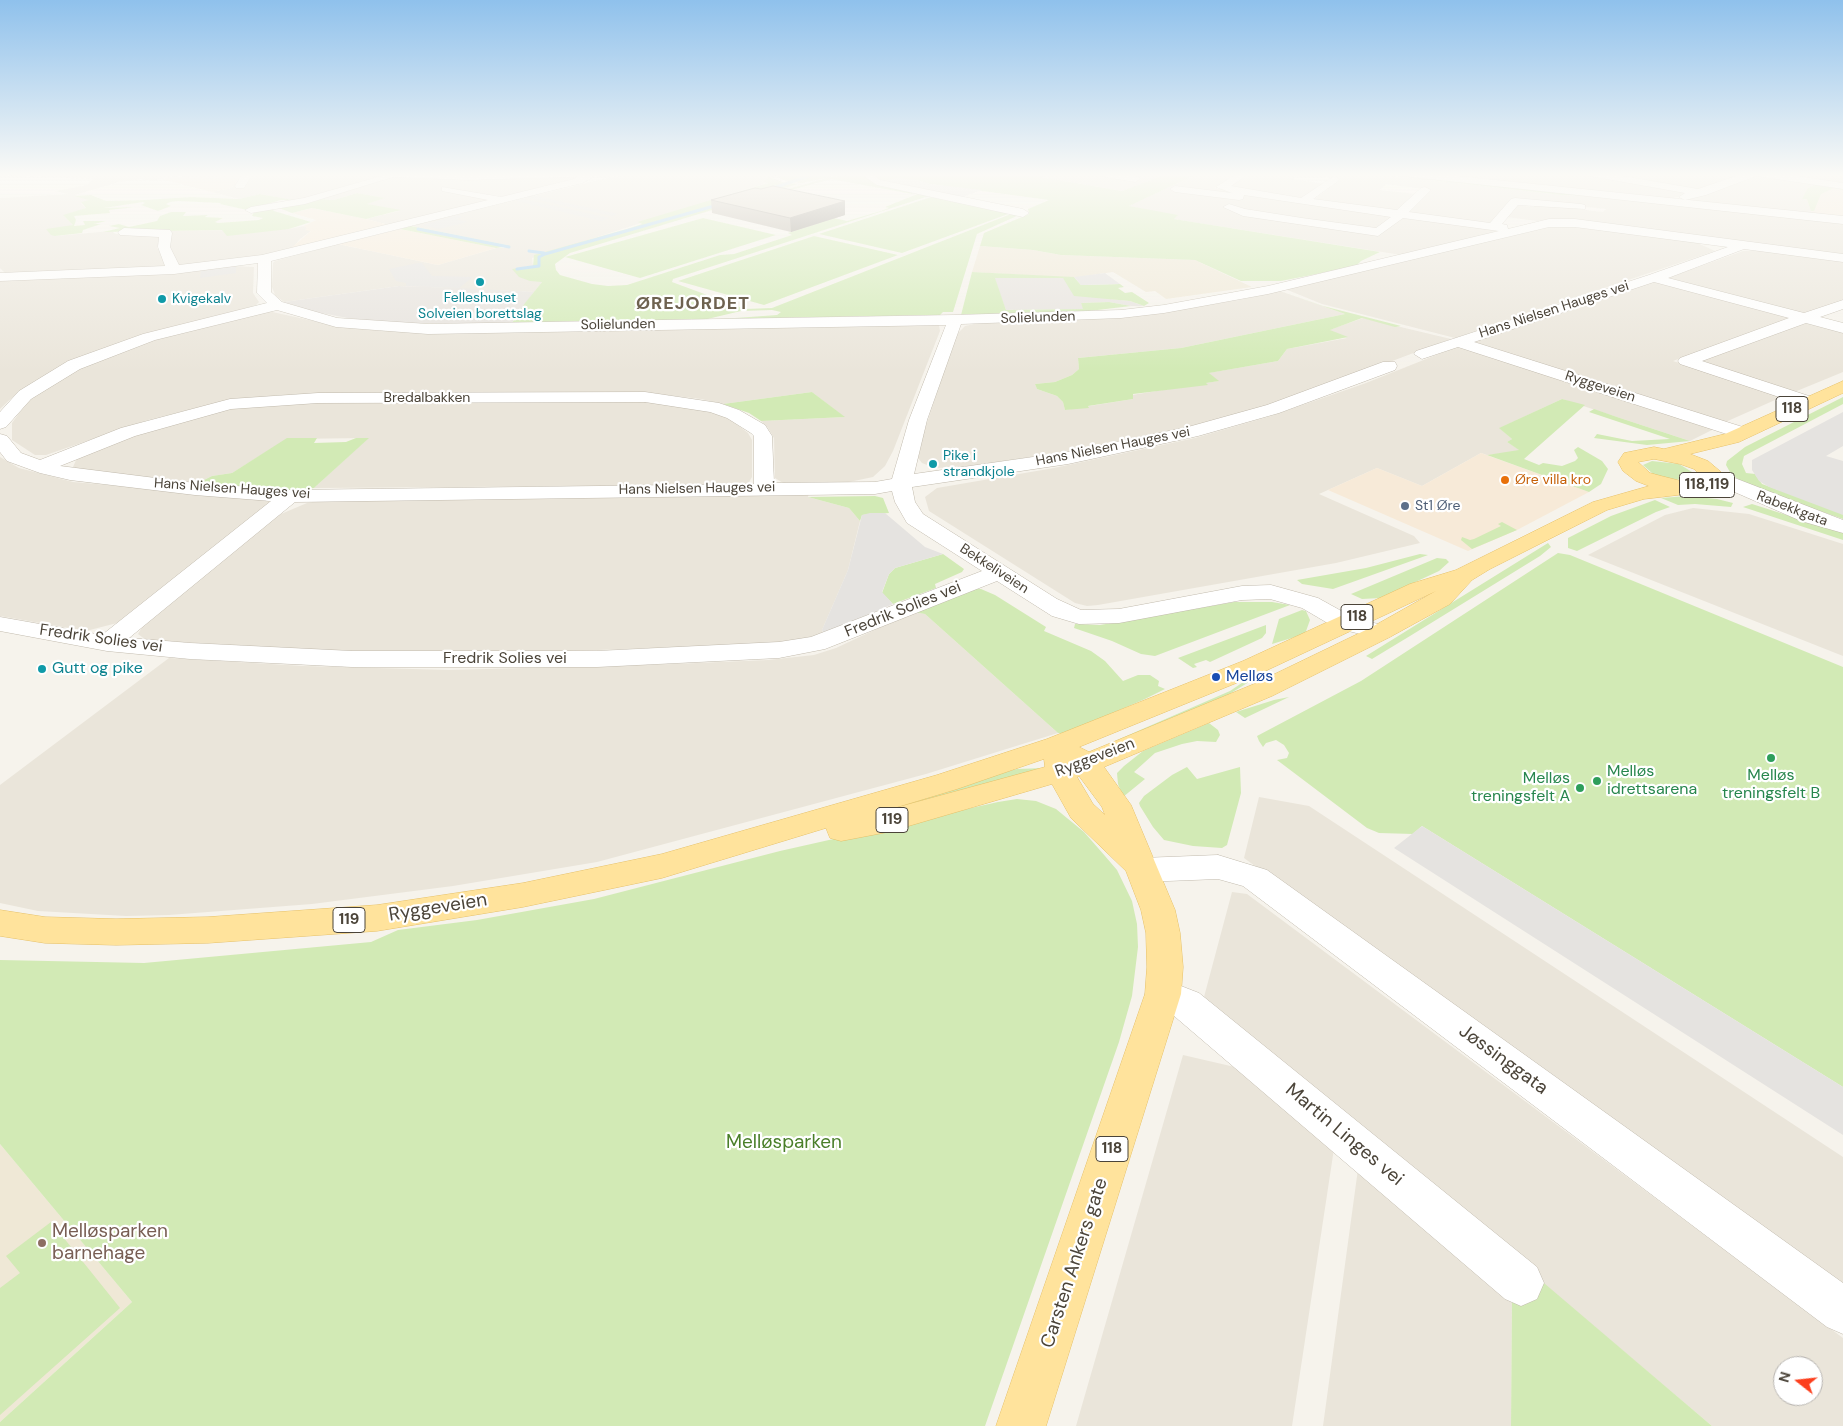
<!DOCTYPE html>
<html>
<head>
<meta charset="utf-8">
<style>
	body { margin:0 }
	#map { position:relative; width:1843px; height:1426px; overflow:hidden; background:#f6f3ec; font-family:"DM Sans",sans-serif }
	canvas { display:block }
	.north { position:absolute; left:1773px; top:1356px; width:50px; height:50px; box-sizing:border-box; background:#fff; border:1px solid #b7b4b0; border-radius:50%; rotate:286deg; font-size:14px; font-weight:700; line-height:20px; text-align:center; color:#4b4439 }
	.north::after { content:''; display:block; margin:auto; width:18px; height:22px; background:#fc3f1d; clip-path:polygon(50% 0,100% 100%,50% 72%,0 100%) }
</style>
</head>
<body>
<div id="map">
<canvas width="1843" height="1426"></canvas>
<div class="north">N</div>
</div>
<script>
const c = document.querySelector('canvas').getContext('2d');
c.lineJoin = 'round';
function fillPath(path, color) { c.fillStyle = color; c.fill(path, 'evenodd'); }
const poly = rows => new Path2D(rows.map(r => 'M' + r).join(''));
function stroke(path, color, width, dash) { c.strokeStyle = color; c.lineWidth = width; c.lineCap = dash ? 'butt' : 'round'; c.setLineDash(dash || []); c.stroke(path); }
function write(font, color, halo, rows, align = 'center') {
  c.font = font + ' "DM Sans",sans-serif'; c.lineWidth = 4.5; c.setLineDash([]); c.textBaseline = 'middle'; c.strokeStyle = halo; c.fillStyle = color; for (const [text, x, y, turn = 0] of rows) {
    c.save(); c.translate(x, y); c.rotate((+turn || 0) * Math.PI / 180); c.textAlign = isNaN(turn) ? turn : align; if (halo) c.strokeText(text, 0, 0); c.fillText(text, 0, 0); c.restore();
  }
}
fillPath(poly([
	[0,173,230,173,214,179,173,176,152,181,141,179,119,182,75,195,91,200,81,203,86,208,64,216,73,225,55,236,111,231,116,234,162,234,157,247,167,267,5,273,0,268,0,198,68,194,55,191,87,185,93,179,0,175],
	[245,173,342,173,391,175,301,202,260,194,239,199,212,192,231,188],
	[648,173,773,174,765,181,769,182,532,258,533,266,516,268,543,281,534,292,399,286,284,302,275,295,272,287,273,263,275,261,338,244,438,265,496,248,508,248,506,245,411,226,611,177],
	[1047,173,1172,173,1122,191,1041,177],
	[1199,173,1240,173,1214,188,1491,229,1496,232,1401,255,1173,219,1177,216,1128,206],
	[1247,173,1366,173,1562,195,1597,196,1843,222,1843,255,1563,220,1537,221,1506,217,1515,205,1534,207,1536,204,1603,212,1606,209,1512,199,1489,225,1405,212,1430,190,1386,184,1380,190,1416,194,1394,212,1313,200,1341,179,1300,174,1292,179,1325,184,1303,198,1225,187],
	[1415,173,1584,173,1695,193,1666,200],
	[1599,173,1742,173,1701,190],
	[1765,173,1843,173,1843,184,1776,175],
	[1756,174,1819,183,1808,188,1803,199,1807,199,1811,206,1812,214,1684,200],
	[397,176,570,176,579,177,506,197,442,188,497,199,393,226,366,219,399,211,366,204,384,198,357,193,334,200,319,199],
	[1558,225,1691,240,1715,251,1455,338,1322,304,1285,289],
	[304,226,308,228,306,230,312,230,299,240,291,251,251,259,177,267,167,244,169,231,289,229],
	[1767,250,1843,260,1843,300,1801,315,1665,279,1743,251],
	[236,266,254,267,253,293,259,302,256,305,67,364,17,393,0,409,0,280,178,273],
	[1655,280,1791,318,1673,361,1784,396,1721,424,1475,344,1474,341],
	[1280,291,1345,314,1181,348,1078,358,1079,369,1072,375,1055,382,1035,384,1037,389,1057,396,1063,402,1065,410,1133,399,1132,395,1218,381,1208,373,1278,361,1287,349,1347,338,1329,330,1363,318,1451,339,1280,403,1191,427,1065,452,962,467,935,468,922,463,918,458,924,432,956,335,965,326,979,323,1130,317,1239,300],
	[263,310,342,327,384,331,932,323,939,325,940,331,893,451,885,466,873,477,849,482,783,483,775,478,774,438,768,428,761,421,844,417,812,392,723,404,701,399,650,393,280,395,208,405,148,420,46,455,35,455,12,440,12,423,27,402,66,373,138,344],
	[1802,321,1843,330,1843,372,1792,393,1693,360],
	[1461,345,1714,429,1690,441,1562,399,1500,428,1512,439,1507,442,1520,450,1516,452,1487,455,1481,453,1422,486,1377,468,1319,494,1414,536,1420,543,1336,563,1098,605,1087,606,1075,603,929,511,925,497,937,488,1054,468,1195,438,1271,416,1366,383],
	[644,401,712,411,730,419,748,433,752,440,752,477,749,482,744,485,314,488,368,438,287,439,232,473,212,476,198,483,105,473,79,470,73,467,77,458,115,441,213,411,263,403],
	[0,457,19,468,73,482,261,498,269,501,270,505,117,623,86,631,0,616],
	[809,493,808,497,849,508,860,521,848,570,822,630,824,634,794,643,570,651,348,652,146,640,138,634,145,622,274,517,307,503,329,499],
	[1693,508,1749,514,1843,544,1843,656,1588,555,1665,515],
	[913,612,925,614,1058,733,926,774,597,862,453,886,312,904,169,915,126,916,38,911,0,903,0,785,169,658,304,666,449,670,673,664,768,660,814,655,836,648],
	[1259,797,1309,806,1843,1157,1843,1295,1244,858],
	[1232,892,1247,894,1843,1338,1843,1426,1712,1426,1204,997],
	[1783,1366,1813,1366,1813,1396,1783,1396],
	[1183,1055,1239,1068,1335,1142,1292,1426,1076,1426],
	[1358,1169,1512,1293,1511,1426,1323,1426]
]), '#eae5da');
fillPath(poly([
	[230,173,245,173,231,188,212,192,161,179,173,176,214,179],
	[1818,183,1843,187,1843,218,1812,214,1807,200,1802,199,1808,188],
	[312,208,366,219,393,226,291,248,311,231,305,230,307,228,304,226,316,220,292,213],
	[400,229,496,248,438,265,338,244],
	[1481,453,1589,492,1517,530,1468,551,1328,490,1377,468,1422,486]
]), '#f7ead8');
fillPath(poly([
	[994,278,1063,278,1111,299,1130,301,1144,306,1131,306,1109,302,1081,303,1084,309,1006,310],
	[399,286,459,288,534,292,512,323,394,323,347,318,311,311,284,302]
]), '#e6e2dd');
fillPath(poly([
	[980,246,1033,250,1061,255,1195,260,1252,287,1166,299,1155,291,1146,292,1113,272,1072,278,972,272],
	[0,1144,132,1302,0,1422]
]), '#efe8d6');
fillPath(poly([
	[782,173,848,173,802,183,783,180,773,174],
	[870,173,1047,173,1041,177,1122,191,1170,173,1199,173,1129,206,1178,215,1174,219,1380,252,1361,261,1358,264,1360,265,1332,271,1281,281,1241,281,1195,260,1061,255,1033,250,980,246,984,233,1029,214,1028,209,1049,200,930,184,917,180,883,181,874,178],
	[1366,173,1393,173,1597,196,1562,195],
	[859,174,876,183,914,192,912,194,831,179,788,191,788,189,830,177],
	[767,176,782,182,798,184,570,253,555,264,556,270,560,275,592,284,608,286,627,285,720,255,734,254,792,235,788,233,834,218,847,221,881,211,889,208,885,207,920,193,932,195,673,279,672,282,745,309,772,308,1016,212,1019,215,977,234,953,312,943,312,940,315,721,319,777,315,781,312,772,310,741,311,699,321,512,323,525,303,542,282,530,281,519,277,512,269,533,266,534,255,630,228,642,224,638,222,644,220,768,183,763,181,768,179],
	[1818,183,1843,187,1843,190,1834,188,1821,194,1814,211,1811,211,1807,199,1802,199,1808,188],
	[357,193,385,198,367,204,401,210,366,219,312,208,292,213,279,208,319,199,334,200],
	[260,194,293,200,281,200,247,210,220,204,221,203,178,201,170,202,166,204,171,206,158,211,141,205,145,203,143,202,104,208,135,207,109,210,110,213,74,216,76,220,74,226,85,225,83,221,106,221,94,224,101,224,83,230,82,233,55,236,51,235,46,229,73,225,63,215,86,208,81,202,89,200,74,196,91,195,106,201,145,200,191,197,239,199],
	[931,197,1011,213,902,253,819,234],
	[271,208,274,211,311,222,289,229,227,236,222,230,103,232,120,228,109,226,119,224,129,227,157,221,160,216,171,212,186,212,183,216,208,215,205,217,223,218,215,222,218,223,259,220,263,218,252,216,254,212],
	[703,218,776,235,640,278,565,257],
	[411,226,511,246,496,248,400,229],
	[814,236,898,255,764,305,678,281],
	[972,272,1074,277,1081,285,1120,284,1124,287,1118,288,1125,293,1132,292,1149,303,1144,306,1130,301,1074,296,1063,278,995,278,1006,310,1083,309,1081,303,1109,302,1131,306,1081,312,961,315],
	[1280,291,1323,306,1401,326,1395,327,1362,318,1330,330,1348,337,1287,349,1278,361,1209,373,1219,381,1206,383,1208,385,1133,394,1133,399,1088,406,1089,408,1065,410,1063,402,1057,396,1037,389,1035,384,1055,382,1072,375,1079,369,1078,358,1181,348,1345,314],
	[812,392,845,417,761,421,749,413,723,404],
	[1843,397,1843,404,1744,456,1742,464,1746,473,1755,474,1762,484,1843,513,1843,519,1762,491,1742,482,1731,474,1726,465,1727,461,1745,447],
	[1562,399,1585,405,1524,459,1539,465,1543,463,1562,466,1575,461,1578,458,1574,450,1578,447,1602,461,1608,469,1601,484,1589,492,1487,455,1519,450,1507,442,1512,439,1499,428],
	[1594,409,1617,417,1690,441,1647,445,1594,438,1597,434,1632,441,1670,439,1589,412],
	[287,438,317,438,314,443,346,442,356,438,369,438,314,488,289,490,198,483,212,476,232,473],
	[1652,461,1679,464,1692,472,1693,475,1690,478,1675,480,1653,474,1643,465],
	[875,496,883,498,889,513,862,515,860,521,849,508,808,497],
	[1687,496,1717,499,1733,503,1731,507,1695,504,1678,505,1661,498],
	[1655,500,1670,507,1656,512,1577,551,1568,548,1568,538,1611,516],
	[1752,504,1843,533,1843,540,1743,507],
	[1502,522,1517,530,1472,549,1461,540,1462,537,1470,540,1474,539,1501,526,1498,524],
	[1548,543,1551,547,1540,556,1410,636,1372,659,1366,656],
	[1558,553,1570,555,1843,667,1843,1087,1422,826,1413,834,1379,833,1367,828,1277,760,1287,758,1289,753,1284,745,1276,740,1266,743,1263,747,1259,741,1257,736,1361,681],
	[943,554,964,569,962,572,935,584,936,588,893,604,882,593,889,574,895,568],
	[1420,554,1428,555,1333,589,1302,584,1297,580,1366,568],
	[1437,558,1446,559,1449,562,1439,571,1381,598,1362,599,1351,594],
	[971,588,981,589,995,595,1046,627,1044,631,1091,651,1105,661,1123,681,1138,675,1150,675,1159,681,1158,686,1165,689,1145,699,1064,734,1058,733,925,614,913,612],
	[1234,602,1272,602,1290,605,1155,656,1141,654,1112,641,1074,628,1075,624,1100,625],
	[1302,610,1306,611,1310,620,1305,634,1272,644,1279,619],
	[1266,625,1266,633,1262,638,1210,662,1206,660,1194,664,1197,667,1193,668,1178,658],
	[1264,668,1268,670,1228,695,1108,744,1230,691],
	[1289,697,1245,718,1236,712,1274,700],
	[1209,723,1218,730,1220,735,1216,742,1197,741,1182,744,1155,753,1134,772,1145,779,1123,797,1118,784,1117,773,1124,766,1143,751],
	[1187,767,1197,779,1240,767,1241,793,1227,845,1222,848,1193,846,1164,840,1153,827,1140,806,1139,803,1144,796,1172,775],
	[1044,768,880,813,878,810,1001,773,1017,769],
	[1017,799,1036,801,1056,809,1084,832,1105,856,1117,870,1132,901,1137,924,1138,947,1132,996,1119,1042,985,1426,0,1426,0,1422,132,1302,0,1144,0,960,144,963,371,942,398,930,477,920,594,899,780,851,998,802],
	[51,1222,120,1308,0,1415,0,1288,20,1273,6,1256],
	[1531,1272,1712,1426,1511,1426,1512,1293]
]), '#d2eab5');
fillPath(poly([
	[897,178,917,180,930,184,982,190,960,198,883,181],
	[532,195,618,214,612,216,525,197],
	[523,199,610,218,601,221,516,201],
	[458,215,463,217,456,219,468,222,439,229,422,225],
	[418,263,422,263,432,276,473,277,459,288,406,286,406,283,396,281,389,269],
	[236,266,236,273,200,278,201,271],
	[1105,273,1120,284,1081,285,1074,277],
	[1843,412,1843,446,1826,456,1843,461,1843,515,1769,487,1759,481,1752,470,1752,460],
	[870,513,885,513,925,547,943,554,895,568,889,574,882,592,893,604,824,634,822,630,848,570,862,515],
	[1422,826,1843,1087,1843,1135,1394,848]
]), '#e5e3e0');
stroke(poly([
	[767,190,818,173],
	[418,229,509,247],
	[529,251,544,253],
	[517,269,539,266,539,257,545,254,721,204]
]), '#a9d4f2', 3);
const minor = poly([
	[243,173,253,173,244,188,236,188,235,186,243,173],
	[392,173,403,174,305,204,251,213,245,210,251,207,304,198,392,173],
	[584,173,594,173,592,178,582,183,271,261,271,292,282,302,337,318,428,324,955,315,1121,310,1164,305,1268,286,1499,231,1403,218,1378,236,1243,216,1223,207,1229,204,1245,209,1302,218,1376,228,1391,217,1244,195,1243,199,1239,200,1175,192,1170,189,1175,186,1232,193,1216,187,1238,173,1250,173,1231,186,1301,198,1334,176,1339,179,1338,181,1313,199,1397,210,1421,188,1425,187,1431,190,1409,212,1490,223,1511,199,1515,198,1581,204,1585,205,1585,209,1518,205,1502,224,1507,225,1508,229,1549,219,1575,219,1843,254,1843,262,1744,249,1668,278,1804,313,1843,300,1843,309,1820,317,1843,323,1843,333,1806,323,1702,361,1812,397,1815,401,1812,405,1806,406,1680,364,1678,361,1680,358,1789,318,1654,282,1474,342,1749,429,1751,433,1749,437,1742,439,1458,347,1422,359,1414,354,1416,351,1649,275,1728,247,1575,227,1549,227,1268,294,1164,313,1121,318,961,324,927,420,914,474,1068,452,1188,427,1267,405,1383,362,1395,362,1397,366,1395,370,1279,413,1198,436,1068,464,912,487,915,502,923,514,1057,599,1081,610,1119,609,1242,586,1271,585,1318,598,1354,618,1390,627,1393,632,1390,637,1381,639,1336,628,1302,608,1270,599,1242,600,1119,623,1079,624,1052,616,997,581,825,649,779,658,597,667,352,667,190,659,107,651,0,631,0,617,102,635,271,501,195,495,70,480,40,473,7,461,0,452,0,434,7,436,21,453,40,460,121,428,230,399,318,393,645,392,719,403,739,410,765,425,772,436,774,483,875,482,892,479,909,420,946,325,428,334,336,327,277,310,155,340,80,369,31,399,6,427,0,429,0,412,19,391,68,361,143,334,267,303,257,293,258,263,174,274,0,281,0,273,165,266,158,247,159,237,120,235,118,232,124,228,170,230,172,233,170,247,179,265,262,255,488,200,442,191,442,187,501,197,574,179,584,173],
	[645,402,710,412,727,418,751,433,754,436,754,484,290,490,195,483,60,466,135,436,231,409,318,403,645,402],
	[892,491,895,502,907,523,982,571,811,637,779,642,597,651,352,651,190,643,129,638,295,502,875,494,892,491],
	[859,173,870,173,880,180,1023,209,1029,213,1023,217,877,185,859,173],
	[1095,173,1116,173,1139,177,1140,179,1135,182,1100,176,1095,173],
	[1585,173,1605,173,1698,189,1745,173,1776,173,1843,183,1843,189,1756,176,1706,195,1685,200,1679,197,1685,193,1590,176,1585,173],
	[1218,855,1267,870,1843,1283,1843,1334,1827,1327,1243,886,1218,879,1142,882,1131,878,1126,870,1131,862,1142,858,1218,855],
	[1163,979,1199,993,1537,1267,1544,1283,1537,1299,1521,1306,1505,1299,1173,1015,1150,1004,1145,994,1150,984,1163,979]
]);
const tertiary = poly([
	[368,173,467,174,606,173,601,176,467,180,373,176,368,173],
	[1398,173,1428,173,1843,216,1843,224,1403,176,1398,173],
	[1714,470,1843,520,1843,533,1801,521,1707,480,1704,476,1707,472,1714,470]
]);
const primary = poly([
	[1843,381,1843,393,1739,442,1690,454,1708,461,1721,472,1724,476,1718,487,1704,492,1644,499,1607,510,1490,569,1472,580,1450,604,1390,637,1272,696,1104,767,1131,805,1175,910,1180,933,1183,967,1181,994,1046,1426,996,1426,1145,994,1147,967,1146,933,1141,910,1126,871,1071,818,1052,784,888,832,841,841,830,838,826,828,662,878,523,907,377,931,208,943,116,945,45,943,0,936,0,910,45,917,116,919,208,917,377,905,523,883,662,854,937,775,1047,739,1243,661,1410,584,1456,570,1593,502,1649,486,1636,481,1623,471,1618,462,1624,453,1654,447,1664,449,1725,434,1843,381],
	[1654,459,1680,464,1694,469,1703,477,1701,480,1681,481,1661,476,1650,473,1638,462,1654,459],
	[1436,591,1372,627,1254,684,1089,752,1079,747,1261,673,1436,591],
	[1044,759,1045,767,884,811,957,789,1044,759],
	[1079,776,1102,807,1105,815,1093,804,1077,777,1079,776]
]);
stroke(minor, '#c2bbae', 1);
stroke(tertiary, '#c2bbae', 1);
stroke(primary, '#e6c16a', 1);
fillPath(minor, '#fff');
fillPath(tertiary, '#fff');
fillPath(primary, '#ffe39c');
fillPath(poly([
	[761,189,845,201,845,215,791,232,712,213,711,200]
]), '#bab2a6');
fillPath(poly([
	[845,201,845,215,791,232,790,218]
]), '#979187');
const building = poly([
	[773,186,845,201,790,218,711,200,755,188,761,189,773,186]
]);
fillPath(building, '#d8cfc1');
stroke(building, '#979187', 1);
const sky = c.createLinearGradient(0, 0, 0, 372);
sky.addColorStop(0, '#8fc1ec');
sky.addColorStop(0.47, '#fbfaf6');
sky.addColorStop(1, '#fbfaf600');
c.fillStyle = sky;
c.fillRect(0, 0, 1843, 372);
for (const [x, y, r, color] of [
	[480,282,5,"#0f9aa8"],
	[162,299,5,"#0f9aa8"],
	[933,464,5,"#0f9aa8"],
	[1505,480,5,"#e8710a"],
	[1405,506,5,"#5c6f8a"],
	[42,669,5,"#0f9aa8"],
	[1216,677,5,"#1a4fb4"],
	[1771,758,5,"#2e9e5b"],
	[1597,781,5,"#2e9e5b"],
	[1580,788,5,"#2e9e5b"],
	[42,1243,5,"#8d6e63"]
]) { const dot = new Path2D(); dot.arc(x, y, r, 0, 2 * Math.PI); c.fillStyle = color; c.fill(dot); stroke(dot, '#fff', 2); }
write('14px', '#0d838f', '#fff', [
	["Felleshuset",480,298,"center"],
	["Solveien borettslag",480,314,"center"],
	["Kvigekalv",172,299],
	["Pike i",943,456],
	["strandkjole",943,472]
], 'left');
write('14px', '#4b4439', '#fff', [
	["Hans Nielsen Hauges vei",1554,310,-18],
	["Solielunden",1038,318,-2],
	["Solielunden",618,325,-1],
	["Ryggeveien",1600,387,18],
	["Bredalbakken",427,398],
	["Hans Nielsen Hauges vei",1113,447,-11],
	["Hans Nielsen Hauges vei",232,489,4],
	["Hans Nielsen Hauges vei",697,489,-1],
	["Rabekkgata",1792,509,21],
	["Bekkeliveien",994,569,33]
]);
write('14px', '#c56008', '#fff', [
	["Øre villa kro",1515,480]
], 'left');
write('14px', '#4e5e75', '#fff', [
	["St1 Øre",1415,506]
], 'left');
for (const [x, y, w] of [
	[1792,409,32],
	[1707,485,55],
	[1357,617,32],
	[892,820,32],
	[349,920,32],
	[1112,1149,32]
]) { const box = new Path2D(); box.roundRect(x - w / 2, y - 12.5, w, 25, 4); c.fillStyle = '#fff'; c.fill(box); stroke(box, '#4b4439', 1); }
write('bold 15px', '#4b4439', null, [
	["118",1792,409],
	["118,119",1707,485],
	["118",1357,617],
	["119",892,820],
	["119",349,920],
	["118",1112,1149]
]);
write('16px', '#4b4439', '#fff', [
	["Fredrik Solies vei",903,610,-22],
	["Fredrik Solies vei",101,639,8],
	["Fredrik Solies vei",505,659],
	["Ryggeveien",1095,758,-21]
]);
write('16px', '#0d838f', '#fff', [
	["Gutt og pike",52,669]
], 'left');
write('16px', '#164399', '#fff', [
	["Melløs",1226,677]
], 'left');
write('16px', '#27864d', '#fff', [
	["Melløs",1607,772],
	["idrettsarena",1607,790],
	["Melløs",1771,776,"center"],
	["treningsfelt B",1771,794,"center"],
	["Melløs",1570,779,"right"],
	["treningsfelt A",1570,797,"right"]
], 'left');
c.letterSpacing = '1px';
write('bold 18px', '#6e6250', '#fff', [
	["ØREJORDET",693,304]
]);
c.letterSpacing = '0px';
write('19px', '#4b4439', '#fff', [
	["Ryggeveien",438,908,-9],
	["Jøssinggata",1503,1060,36],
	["Martin Linges vei",1344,1135,40],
	["Carsten Ankers gate",1075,1263,-72]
]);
write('19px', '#4a7f2a', '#fff', [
	["Melløsparken",784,1143]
]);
write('19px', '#785e54', '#fff', [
	["Melløsparken",52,1232],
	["barnehage",52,1254]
], 'left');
</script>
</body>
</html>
